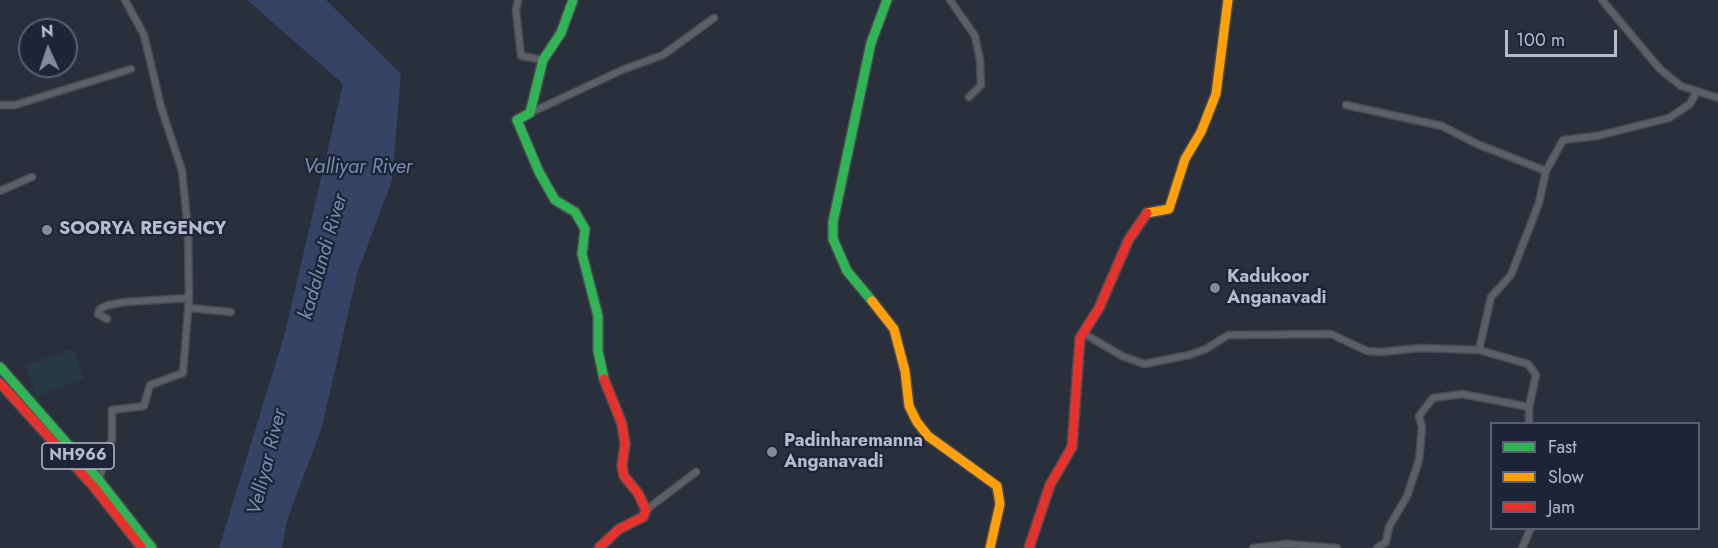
<!DOCTYPE html>
<html>
<head>
<meta charset="utf-8">
<style>
	body { margin:0 }
	#map { position:relative; width:1718px; height:548px; overflow:hidden; background:#2a303b; font-family:Jost,sans-serif }
	canvas { display:block }
	.legend { position:absolute; left:1490px; top:422px; width:210px; height:108px; box-sizing:border-box; background:#1d2436; border:2px solid #5a6072; margin:0; padding:8px 10px; list-style:none; font-size:18px; color:#b5bbcb }
	.legend li { display:flex; align-items:center; gap:12px; height:30px }
	.legend b { width:30px; border:2px solid #5a6072 }
	.north { position:absolute; left:18px; top:18px; width:60px; height:60px; box-sizing:border-box; background:#1d2436; border:2px solid #5a6072; border-radius:50%; rotate:357deg; font-size:16px; font-weight:700; line-height:24px; text-align:center; color:#b5bbcb }
	.north::after { content:''; display:block; margin:auto; width:21px; height:27px; background:#848a99; clip-path:polygon(50% 0,100% 100%,50% 72%,0 100%) }
	.scale { position:absolute; left:1505px; top:30px; width:112px; height:27px; box-sizing:border-box; border:3px solid #b5bbcb; border-top:0; padding-left:8px; font-size:18px; line-height:21px; white-space:nowrap; color:#b5bbcb; -webkit-text-stroke:4px #1d2436; paint-order:stroke }
</style>
</head>
<body>
<div id="map">
<canvas width="1718" height="548"></canvas>
<ul class="legend">
<li><b style="height:8px;background:#30b455"></b>Fast</li>
<li><b style="height:8px;background:#ff9f0a"></b>Slow</li>
<li><b style="height:8px;background:#e5322d"></b>Jam</li>
</ul>
<div class="north">N</div>
<div class="scale">100 m</div>
</div>
<script>
const c = document.querySelector('canvas').getContext('2d');
c.lineJoin = 'round';
function fillPath(path, color) { c.fillStyle = color; c.fill(path, 'evenodd'); }
const poly = rows => new Path2D(rows.map(r => 'M' + r).join(''));
function stroke(path, color, width, dash) { c.strokeStyle = color; c.lineWidth = width; c.lineCap = dash ? 'butt' : 'round'; c.setLineDash(dash || []); c.stroke(path); }
function write(font, color, halo, rows, align = 'center') {
  c.font = font + ' Jost,sans-serif'; c.lineWidth = 4.5; c.setLineDash([]); c.textBaseline = 'middle'; c.strokeStyle = halo; c.fillStyle = color; for (const [text, x, y, turn = 0] of rows) {
    c.save(); c.translate(x, y); c.rotate((+turn || 0) * Math.PI / 180); c.textAlign = isNaN(turn) ? turn : align; if (halo) c.strokeText(text, 0, 0); c.fillText(text, 0, 0); c.restore();
  }
}
fillPath(poly([
	[73,348,84,379,36,396,25,366]
]), '#273a41');
fillPath(poly([
	[247,0,326,0,401,74,392,180,357,274,322,427,287,520,282,548,219,548,285,333,343,84]
]), '#364365');
const street = poly([
	[518,0,516,10,521,56,543,60],
	[950,0,975,36,980,60,981,85,969,97],
	[1602,0,1660,69,1681,86,1718,98],
	[0,105,15,105,131,69],
	[1346,105,1442,126,1477,144,1546,171],
	[530,113,622,70,663,55,714,18],
	[0,191,32,177],
	[188,308,231,312],
	[107,319,98,314,100,309,108,305,125,302,189,298],
	[1083,333,1122,356,1144,364,1189,355,1206,349,1228,335,1331,334,1367,351,1381,352,1420,348,1479,350],
	[1529,407,1536,375,1528,364,1479,350,1491,297,1511,275,1539,203,1546,171,1563,140,1597,136,1669,118,1690,104,1697,91],
	[99,479,112,439,112,410,144,406,150,385,183,373,189,298,188,231,182,171,161,107,144,35,125,0],
	[646,510,696,472],
	[1253,548,1287,544,1337,548],
	[1377,548,1386,542,1389,527,1407,496,1419,460,1422,427,1419,416,1433,398,1462,394,1529,407,1529,424],
	[1522,548,1531,528]
]);
const fast = poly([
	[573,0,561,33,543,60,530,113,517,120,539,172,555,200,575,212,585,229,582,254,598,316,598,351,604,379],
	[872,301,847,271,833,239,833,222,871,43,887,0],
	[0,367,98,479,152,548]
]);
const slow = poly([
	[1147,213,1169,209,1185,159,1201,132,1216,94,1228,0],
	[872,301,894,329,905,371,909,406,917,422,928,436,997,486,1000,504,990,548]
]);
const jam = poly([
	[0,383,94,487,142,548],
	[599,548,619,529,643,517,646,510,638,493,624,476,622,466,625,444,622,424,604,379],
	[1029,548,1050,485,1072,447,1080,338,1099,308,1129,239,1147,213]
]);
stroke(street, '#474b53', 9);
stroke(fast, '#474b53', 12);
stroke(slow, '#474b53', 12);
stroke(jam, '#474b53', 12);
stroke(street, '#5c5f68', 6);
stroke(fast, '#30b455', 9);
stroke(slow, '#ff9f0a', 9);
stroke(jam, '#e5322d', 9);
for (const [x, y, r, color] of [
	[47,230,6,"#848a99"],
	[1215,288,6,"#848a99"],
	[772,452,6,"#848a99"]
]) { const dot = new Path2D(); dot.arc(x, y, r, 0, 2 * Math.PI); c.fillStyle = color; c.fill(dot); stroke(dot, '#1d2436', 2); }
for (const [x, y, w] of [
	[78,456,72]
]) { const box = new Path2D(); box.roundRect(x - w / 2, y - 13, w, 26, 4.5); c.fillStyle = '#1d2436'; c.fill(box); stroke(box, '#b5bbcb', 1.5); }
write('bold 16px', '#b5bbcb', null, [
	["NH966",78,456]
]);
write('bold 18px', '#b5bbcb', '#1d2436', [
	["SOORYA REGENCY",59,230],
	["Kadukoor",1227,278],
	["Anganavadi",1227,299],
	["Padinharemanna",784,442],
	["Anganavadi",784,463]
], 'left');
write('italic 20px', '#7c8cb3', '#1d2436', [
	["Valliyar River",358,168],
	["kadalundi River",324,257,-74],
	["Velliyar River",268,462,-76]
]);
</script>
</body>
</html>
